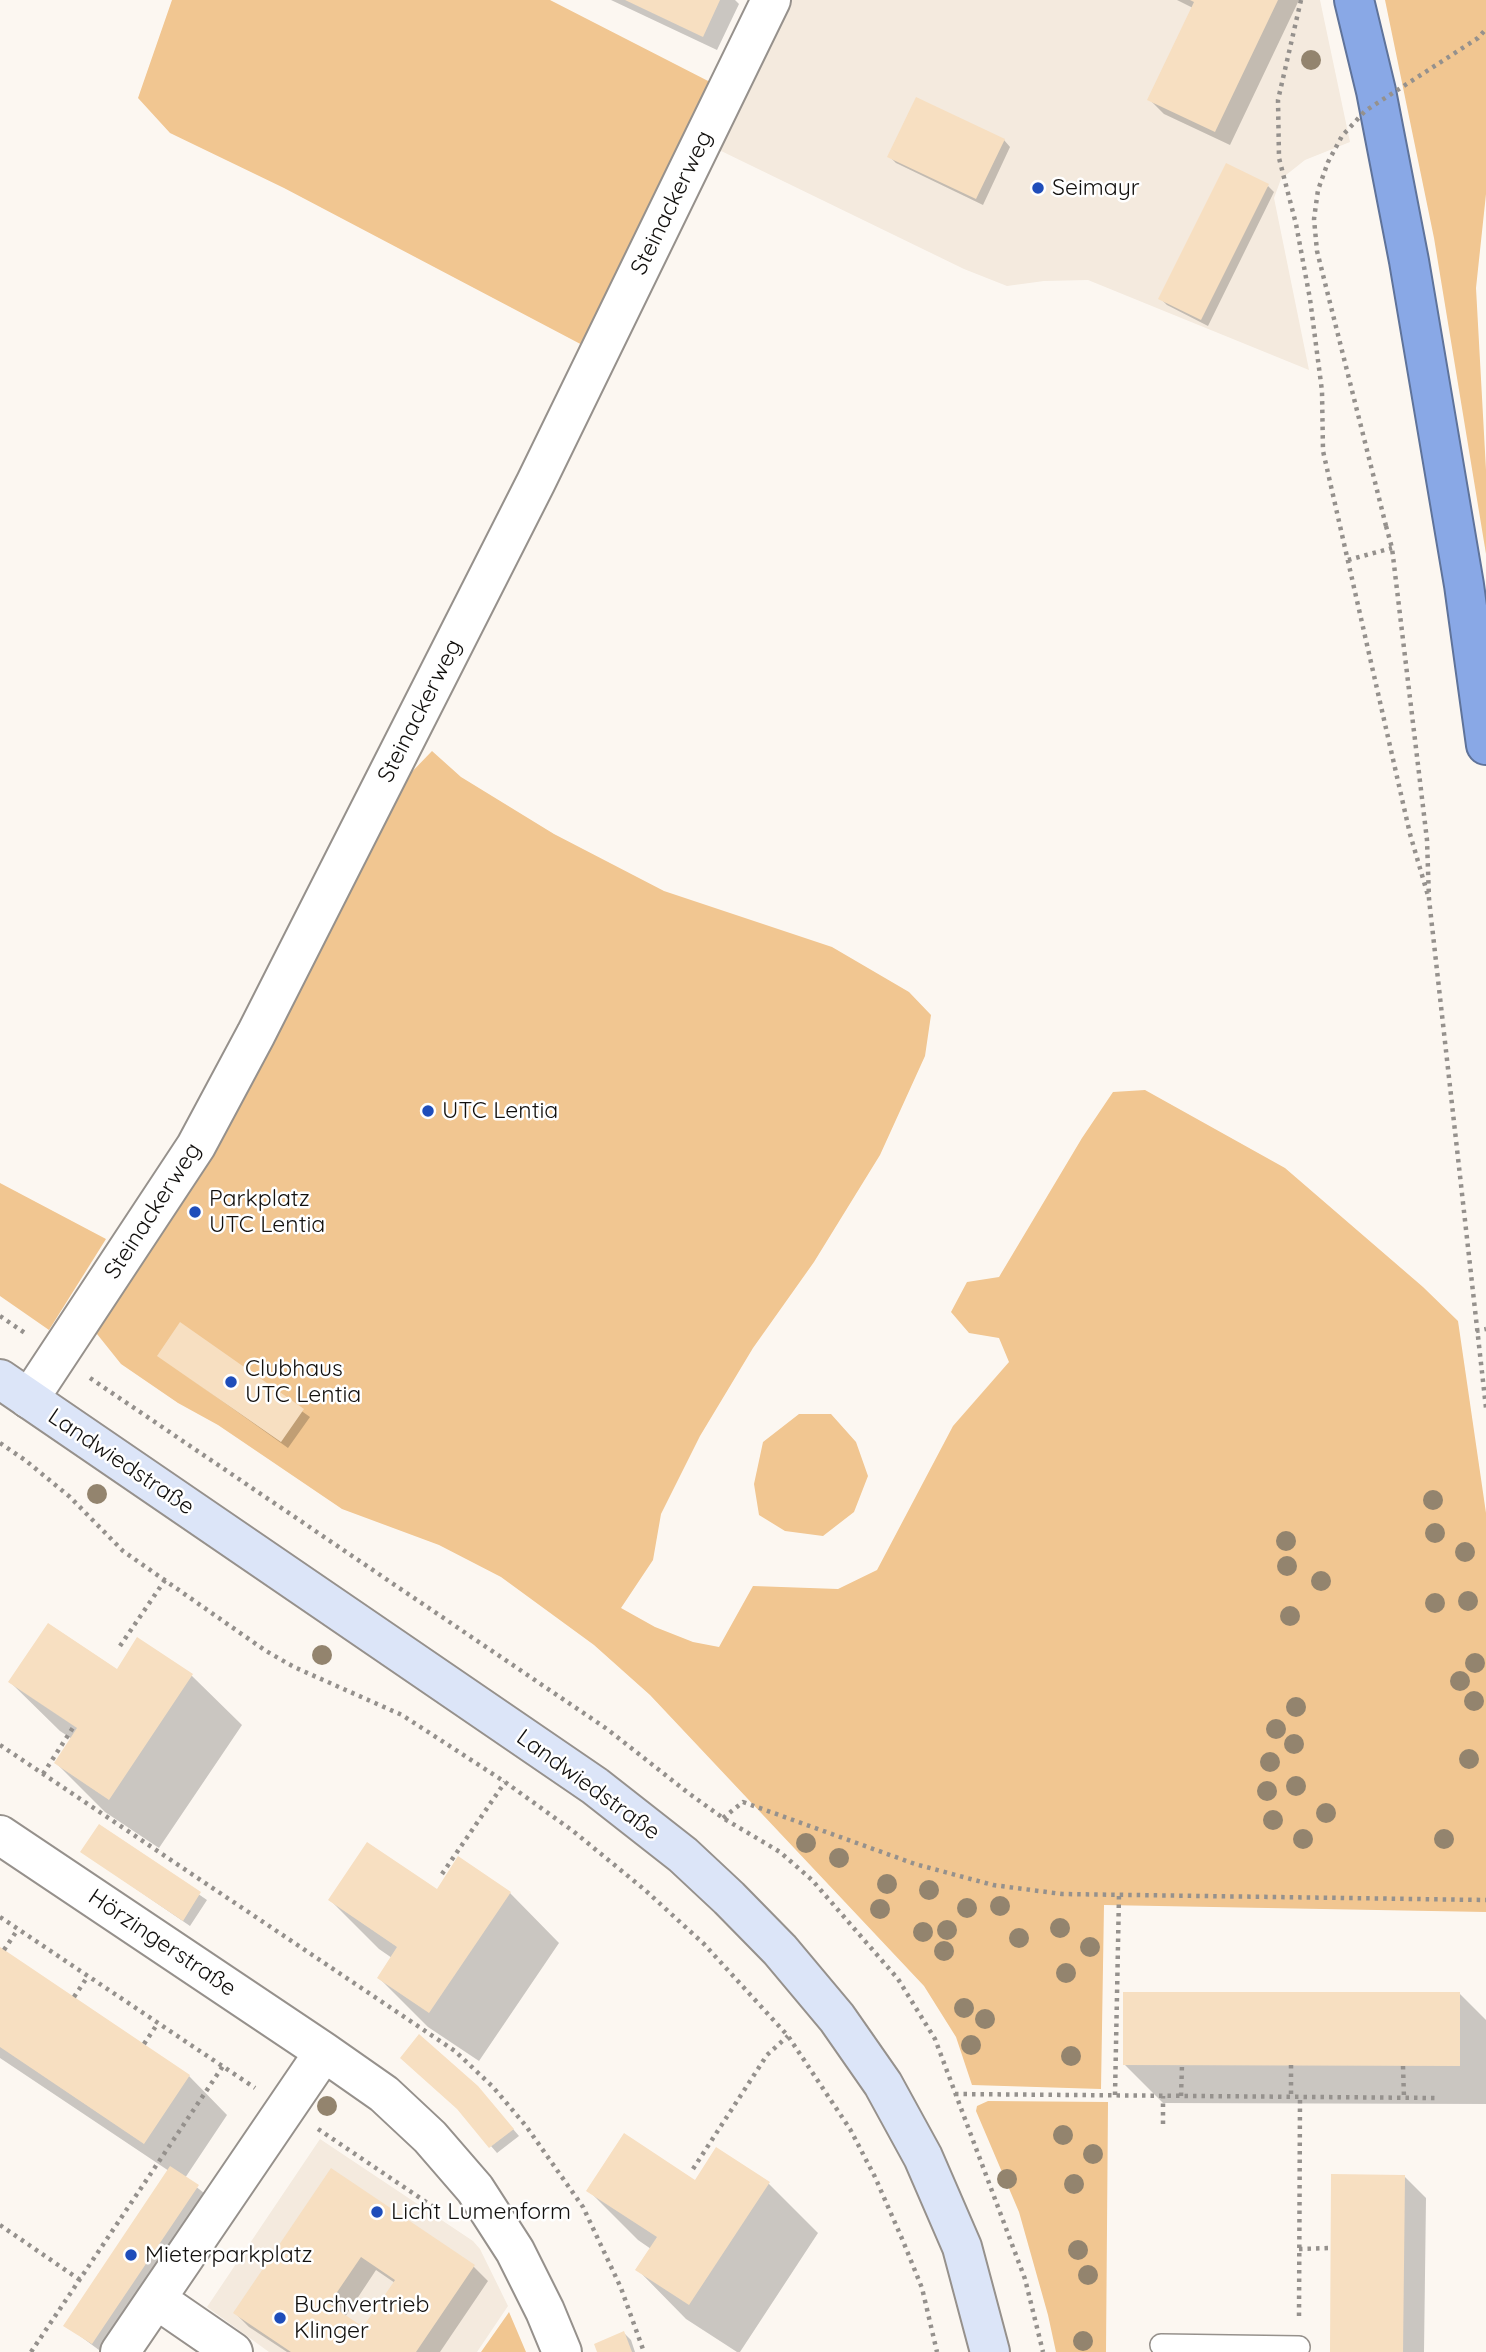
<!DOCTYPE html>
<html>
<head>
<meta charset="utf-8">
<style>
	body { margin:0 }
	canvas { display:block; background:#fcf7f1 }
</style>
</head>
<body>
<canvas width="1486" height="2352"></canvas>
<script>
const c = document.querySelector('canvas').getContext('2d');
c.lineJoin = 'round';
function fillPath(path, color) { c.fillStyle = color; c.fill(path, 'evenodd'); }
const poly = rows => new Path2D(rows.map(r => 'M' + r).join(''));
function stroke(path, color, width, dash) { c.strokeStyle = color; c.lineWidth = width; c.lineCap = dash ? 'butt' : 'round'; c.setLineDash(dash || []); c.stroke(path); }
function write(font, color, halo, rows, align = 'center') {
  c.font = font + ' Quicksand,sans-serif'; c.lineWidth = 5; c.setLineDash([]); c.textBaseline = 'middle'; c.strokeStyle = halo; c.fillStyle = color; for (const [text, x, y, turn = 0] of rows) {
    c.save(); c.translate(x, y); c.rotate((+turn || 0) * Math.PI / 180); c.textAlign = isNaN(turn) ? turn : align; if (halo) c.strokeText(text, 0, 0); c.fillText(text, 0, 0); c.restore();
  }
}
fillPath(poly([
	[787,0,1320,0,1350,142,1305,160,1281,179,1274,198,1309,370,1088,280,1044,281,1007,286,964,269,715,148],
	[320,2139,473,2241,480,2249,508,2306,477,2352,269,2352,207,2307]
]), '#f4eade');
fillPath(poly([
	[172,0,550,0,712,83,588,348,284,188,170,133,138,98],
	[1385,0,1486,0,1486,194,1476,288,1486,470,1486,554,1434,238],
	[432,751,461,777,554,834,664,891,832,947,909,992,931,1015,925,1056,880,1155,814,1262,753,1348,700,1436,661,1514,653,1560,621,1608,655,1627,693,1642,719,1647,753,1586,838,1589,877,1570,953,1426,1009,1362,999,1338,969,1333,951,1312,967,1282,999,1277,1082,1138,1113,1092,1145,1090,1285,1168,1423,1287,1458,1321,1486,1513,1486,1912,1104,1905,1101,2089,972,2085,956,2037,924,1986,650,1695,594,1645,501,1577,439,1545,342,1509,218,1425,178,1403,121,1364,97,1334,98,1315,405,779],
	[0,1183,106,1239,49,1330,0,1296],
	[799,1414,831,1414,856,1442,868,1476,854,1512,823,1536,785,1531,759,1515,754,1484,763,1442],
	[988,2101,1108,2102,1106,2352,1056,2352,1048,2315,1019,2212,976,2111,977,2106],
	[509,2312,526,2352,481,2352,507,2315]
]), '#f1c691');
fillPath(poly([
	[611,0,735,0,739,4,717,50],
	[1177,0,1299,0,1230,145,1164,114,1150,100,1193,8],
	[1004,140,1010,147,983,205,896,163,889,156],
	[1268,186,1274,192,1208,326,1167,305,1160,298],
	[181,1325,310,1417,288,1448,159,1356],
	[138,1640,192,1676,242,1725,159,1848,105,1812,56,1763,72,1739,60,1731,10,1682,117,1672],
	[99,1826,207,1900,190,1926,82,1852],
	[437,1891,510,1893,559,1943,479,2061,428,2027,379,1978,392,1958,379,1949,330,1900],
	[0,1949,189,2076,227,2115,185,2178,204,2193,99,2350,65,2325,169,2171,0,2058],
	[1460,1994,1486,2020,1486,2104,1163,2103,1125,2065],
	[484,2095,519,2136,497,2153,461,2111],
	[717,2149,769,2184,818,2233,740,2352,737,2352,686,2319,637,2269,651,2249,638,2240,588,2190,695,2182],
	[332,2170,474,2267,488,2281,440,2352,287,2352,249,2327,235,2313],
	[376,2270,395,2283,364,2329,345,2317],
	[1404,2176,1426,2198,1424,2352,1332,2352],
	[624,2333,631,2340,635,2352,599,2352]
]), '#0003');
fillPath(poly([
	[625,0,720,0,703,37],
	[1190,0,1278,0,1215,132,1147,100,1194,2],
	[916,97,1005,139,976,199,887,157],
	[1226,163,1269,184,1201,320,1158,299],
	[180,1322,304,1409,281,1442,157,1356],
	[48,1623,117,1669,137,1637,193,1674,109,1800,54,1763,77,1728,8,1682],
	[99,1824,201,1892,183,1921,80,1852],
	[367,1842,437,1889,458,1856,511,1892,429,2013,377,1978,397,1947,328,1900],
	[0,1947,190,2075,144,2144,0,2047],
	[1123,1992,1460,1992,1460,2066,1123,2065],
	[419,2034,478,2086,514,2129,489,2148,457,2109,400,2058],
	[624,2133,695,2180,716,2147,770,2182,689,2305,635,2270,657,2237,586,2191],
	[170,2166,199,2185,92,2344,63,2326],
	[331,2168,475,2265,416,2352,291,2352,233,2313],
	[361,2257,395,2280,363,2327,329,2304],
	[1331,2174,1405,2175,1403,2352,1330,2352],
	[624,2331,632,2352,597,2352,594,2344]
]), '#f7dfc1');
const service = poly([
	[1161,2345,1299,2347]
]);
const minor = poly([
	[29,1399,196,1146,256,1034,536,482,771,0],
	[0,1835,324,2052,156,2299,233,2352],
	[324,2052,384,2094,430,2137,475,2189,515,2251,545,2311,562,2352],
	[120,2352,156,2299]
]);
const secondary = poly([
	[0,1379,595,1786,683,1855,729,1898,780,1950,837,2018,883,2084,923,2157,962,2247,990,2352]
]);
const motorway = poly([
	[1354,0,1376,91,1409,261,1464,585,1486,745]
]);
stroke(service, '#96918c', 24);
stroke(minor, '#96918c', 42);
stroke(secondary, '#96918c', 42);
stroke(motorway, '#5f739a', 42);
stroke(poly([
	[1301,0,1278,100,1279,158,1296,224,1310,299,1322,391,1323,451,1410,834,1429,899],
	[1386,526,1392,548,1427,840,1429,899,1486,1408],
	[1348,560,1392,548],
	[0,1316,25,1333],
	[1476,1331,1486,1329],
	[90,1378,607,1729,687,1792,723,1818,780,1852,812,1880,898,1979,935,2039,1025,2279,1043,2352],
	[0,1443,25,1460,70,1497,123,1551,266,1651,294,1667,402,1715,505,1782,573,1831,645,1890,704,1944,788,2036,850,2129,875,2177,903,2241,922,2288,937,2352],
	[120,1646,165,1580],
	[0,1745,455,2051,493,2087,526,2126,583,2207,621,2288,644,2352],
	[43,1774,74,1726],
	[723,1818,743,1802,915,1864,993,1885,1062,1894,1486,1900],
	[442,1874,505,1782],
	[0,1917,255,2088],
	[4,1950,18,1929],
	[74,1997,88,1976],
	[144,2044,158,2023],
	[1291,2065,1291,2097],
	[1403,2066,1404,2098],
	[955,2094,1435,2098],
	[1115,2095,1119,1895],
	[1181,2096,1182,2065],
	[1163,2124,1163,2096],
	[318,2129,438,2210],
	[693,2169,767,2055,788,2036],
	[0,2225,80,2280],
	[1299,2249,1331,2248],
	[1299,2316,1300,2097],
	[31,2352,223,2066]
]), '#95918d', 4.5, [3.5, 5]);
stroke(service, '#fff', 21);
stroke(minor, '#fff', 38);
stroke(secondary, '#dce5f8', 38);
stroke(motorway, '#89a8e6', 38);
stroke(poly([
	[1386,526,1317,251,1314,219,1318,190,1328,162,1342,136,1365,111,1478,38,1486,29]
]), '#95918d', 4.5, [3.5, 5]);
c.fillStyle = '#93846e';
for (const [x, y] of [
	[1311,60],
	[97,1494],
	[1433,1500],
	[1435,1533],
	[1286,1541],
	[1465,1552],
	[1287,1566],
	[1321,1581],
	[1468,1601],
	[1435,1603],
	[1290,1616],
	[322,1655],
	[1475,1663],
	[1460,1681],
	[1474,1701],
	[1296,1707],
	[1276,1729],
	[1294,1744],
	[1469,1759],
	[1270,1762],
	[1296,1786],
	[1267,1791],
	[1326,1813],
	[1273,1820],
	[1303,1839],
	[1444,1839],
	[806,1843],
	[839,1858],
	[887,1884],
	[929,1890],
	[1000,1906],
	[967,1908],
	[880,1909],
	[1060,1928],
	[947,1930],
	[923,1932],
	[1019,1938],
	[1090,1947],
	[944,1951],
	[1066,1973],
	[964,2008],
	[985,2019],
	[971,2045],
	[1071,2056],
	[327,2106],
	[1063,2135],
	[1093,2154],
	[1007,2179],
	[1074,2184],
	[1078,2250],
	[1088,2275],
	[1083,2341]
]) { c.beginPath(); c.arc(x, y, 10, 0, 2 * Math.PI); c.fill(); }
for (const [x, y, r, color] of [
	[1038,188,7,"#1f4dba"],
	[428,1111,7,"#1f4dba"],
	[195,1212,7,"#1f4dba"],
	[231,1382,7,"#1f4dba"],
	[377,2212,7,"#1f4dba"],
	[131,2255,7,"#1f4dba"],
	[280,2318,7,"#1f4dba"]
]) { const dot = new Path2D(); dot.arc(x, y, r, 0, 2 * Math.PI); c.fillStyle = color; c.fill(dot); stroke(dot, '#fff', 2.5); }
write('23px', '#12100e', '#fff', [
	["Seimayr",1052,188],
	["UTC Lentia",442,1111],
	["Parkplatz",209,1199],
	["UTC Lentia",209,1225],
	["Clubhaus",245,1369],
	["UTC Lentia",245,1395],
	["Licht Lumenform",391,2212],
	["Mieterparkplatz",145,2255],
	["Buchvertrieb",294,2305],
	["Klinger",294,2331]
], 'left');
write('23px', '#12100e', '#fff', [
	["Steinackerweg",672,203,-64],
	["Steinackerweg",420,711,-63],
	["Steinackerweg",153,1211,-57],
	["Landwiedstraße",121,1462,34],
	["Landwiedstraße",588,1785,36],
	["Hörzingerstraße",162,1943,34]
]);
</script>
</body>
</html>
